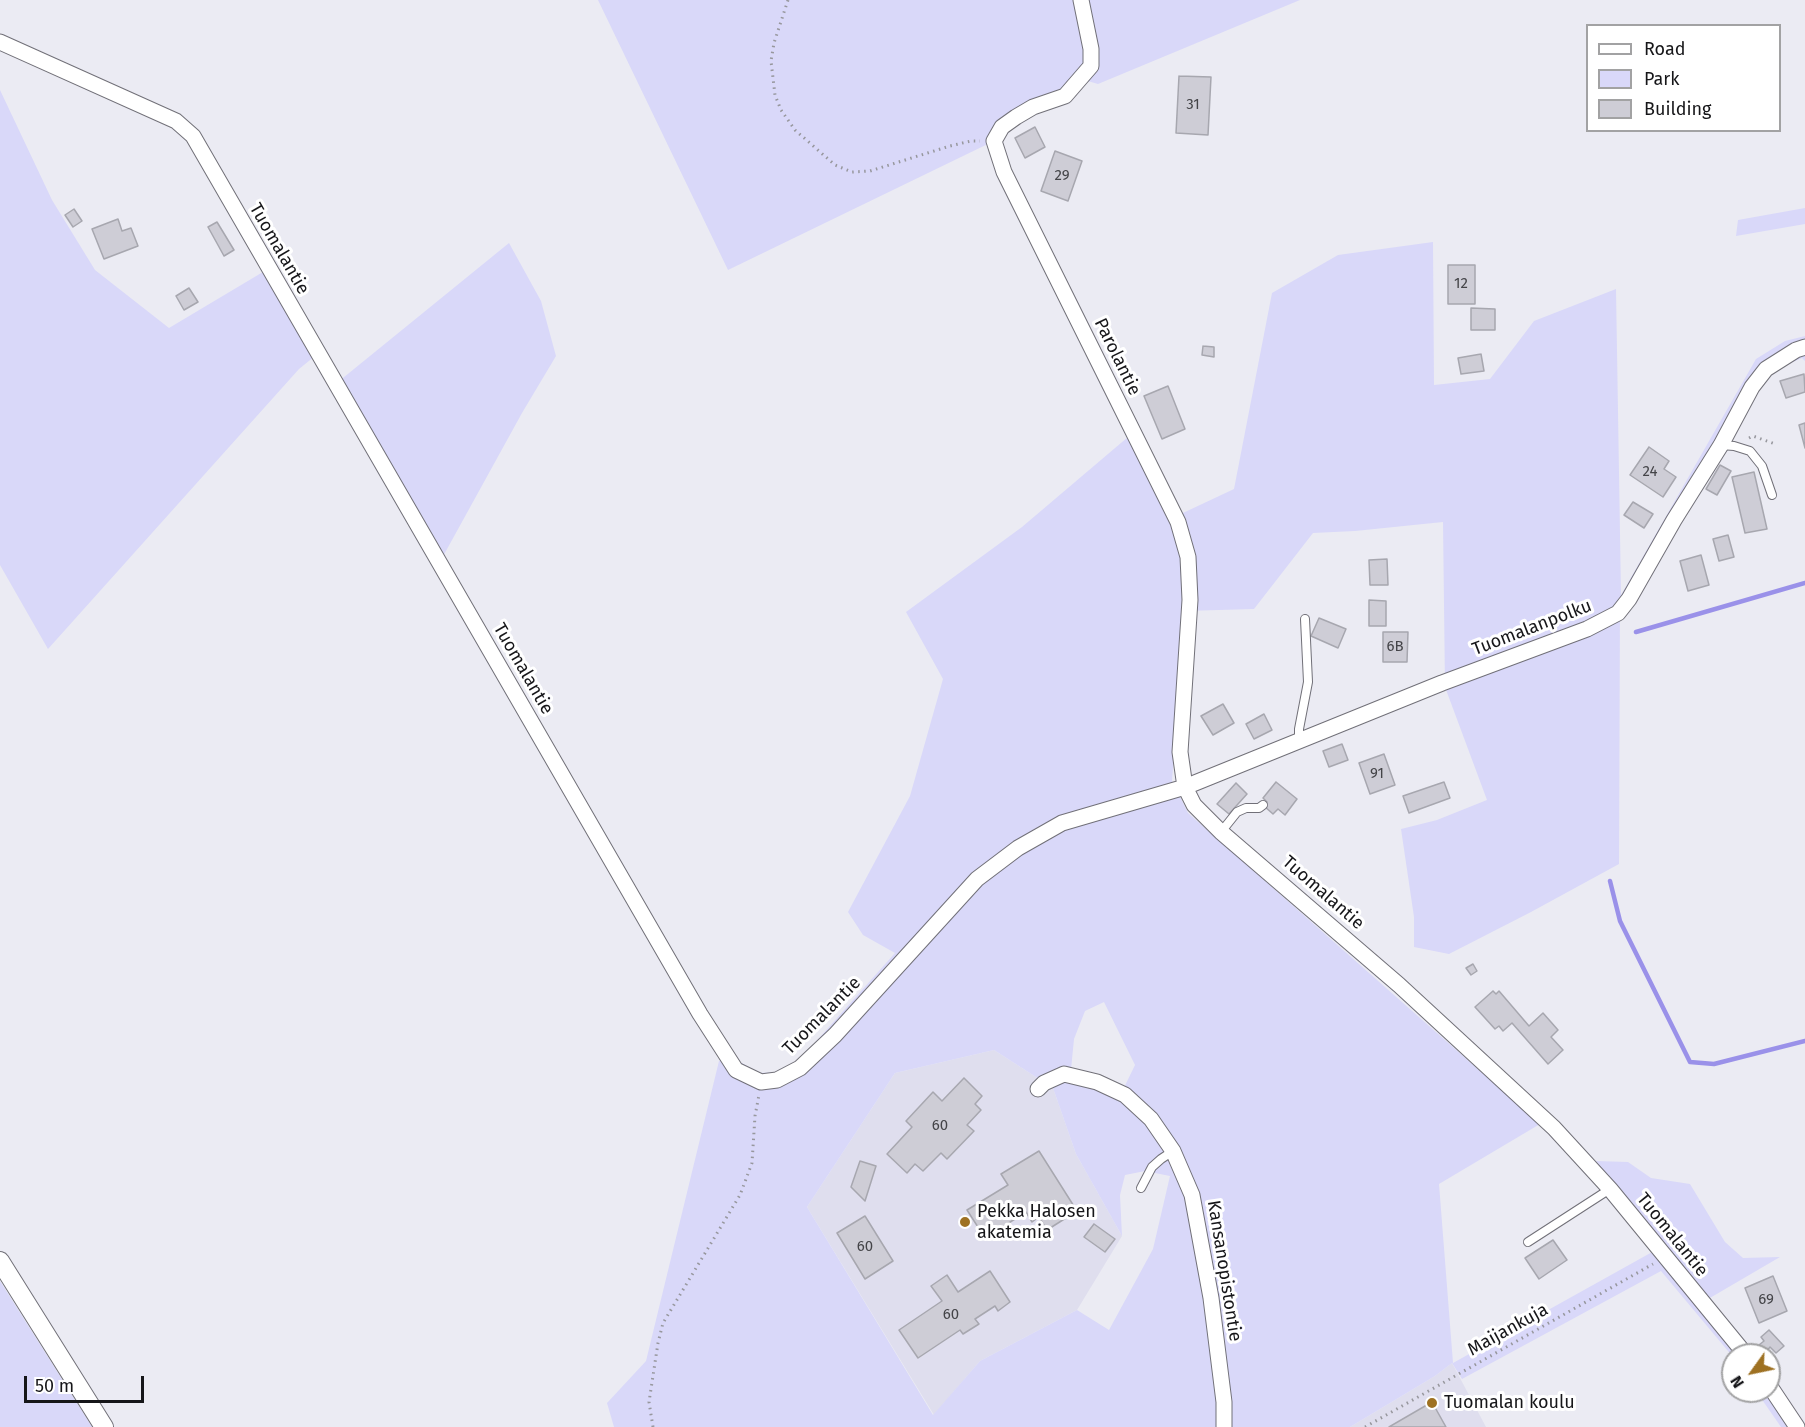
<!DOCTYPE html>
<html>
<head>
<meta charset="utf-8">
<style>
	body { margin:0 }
	#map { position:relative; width:1805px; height:1427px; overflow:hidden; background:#ebebf3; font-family:"Fira Sans",sans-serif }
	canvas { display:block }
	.legend { position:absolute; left:1586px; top:24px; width:195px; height:108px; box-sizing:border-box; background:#fff; border:2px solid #a2a2a3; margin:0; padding:8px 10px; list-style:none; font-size:18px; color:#161619 }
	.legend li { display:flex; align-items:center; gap:12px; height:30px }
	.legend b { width:30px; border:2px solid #a2a2a3 }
	.north { position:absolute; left:1721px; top:1343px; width:60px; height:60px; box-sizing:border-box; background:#fff; border:2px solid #a2a2a3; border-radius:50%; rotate:237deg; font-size:16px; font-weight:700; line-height:24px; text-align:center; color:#161619 }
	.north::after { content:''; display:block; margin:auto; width:21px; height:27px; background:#9e7122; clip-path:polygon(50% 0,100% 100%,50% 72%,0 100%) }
	.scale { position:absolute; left:24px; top:1376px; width:120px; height:27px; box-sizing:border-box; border:3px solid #161619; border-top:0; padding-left:8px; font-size:18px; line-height:21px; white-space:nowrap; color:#161619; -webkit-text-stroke:4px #fff; paint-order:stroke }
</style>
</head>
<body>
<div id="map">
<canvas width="1805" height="1427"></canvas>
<ul class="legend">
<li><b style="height:8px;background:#fff"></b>Road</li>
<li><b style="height:16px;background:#d9d8f9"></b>Park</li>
<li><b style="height:16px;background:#cecdd6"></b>Building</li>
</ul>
<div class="north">N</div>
<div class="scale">50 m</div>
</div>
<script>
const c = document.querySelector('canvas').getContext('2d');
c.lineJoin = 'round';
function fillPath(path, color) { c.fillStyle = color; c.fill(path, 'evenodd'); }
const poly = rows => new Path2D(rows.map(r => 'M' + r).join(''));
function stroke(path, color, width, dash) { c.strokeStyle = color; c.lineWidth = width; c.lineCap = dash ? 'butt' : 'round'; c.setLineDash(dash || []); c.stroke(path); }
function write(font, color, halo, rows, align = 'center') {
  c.font = font + ' "Fira Sans",sans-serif'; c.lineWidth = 6; c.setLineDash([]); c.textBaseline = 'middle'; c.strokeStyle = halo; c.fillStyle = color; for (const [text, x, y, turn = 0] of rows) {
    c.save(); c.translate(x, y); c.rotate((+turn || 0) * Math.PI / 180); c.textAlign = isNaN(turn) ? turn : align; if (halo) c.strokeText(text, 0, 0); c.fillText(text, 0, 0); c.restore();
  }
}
fillPath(poly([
	[994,1050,1053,1088,1076,1154,1122,1236,1077,1310,980,1361,934,1415,807,1207,895,1073],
	[1452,1363,1486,1427,1350,1427,1435,1376]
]), '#dfdeee');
fillPath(poly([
	[598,0,1300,0,1098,84,1081,79,1033,107,994,141,728,270],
	[0,90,52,200,95,270,169,328,273,266,320,352,299,369,48,649,0,565],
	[1805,208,1805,224,1736,236,1738,220],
	[1433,242,1434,385,1490,379,1534,321,1616,289,1621,595,1756,359,1785,341,1805,336,1805,361,1802,358,1772,371,1745,407,1628,607,1620,598,1619,864,1531,912,1449,954,1414,947,1414,917,1401,829,1437,820,1487,800,1445,687,1443,522,1355,531,1313,533,1254,609,1184,611,1172,781,1188,813,1540,1124,1439,1184,1453,1363,1663,1246,1596,1161,1628,1162,1651,1178,1690,1184,1725,1242,1743,1258,1780,1257,1703,1302,1746,1355,1733,1355,1733,1357,1661,1271,1462,1379,1452,1363,1435,1376,1350,1427,614,1427,607,1403,646,1361,719,1061,742,1063,759,1073,778,1072,796,1064,895,953,863,935,848,912,910,796,943,679,906,612,1022,527,1128,437,1168,520,1234,489,1272,293,1338,255],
	[1104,1002,1135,1065,1118,1100,1088,1084,1070,1080,1074,1039,1085,1011],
	[994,1050,1053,1088,1076,1154,1122,1236,1120,1195,1125,1175,1145,1171,1170,1176,1153,1249,1109,1330,1077,1310,980,1361,933,1415,807,1207,895,1073],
	[509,243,541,301,556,356,522,413,441,560,338,382],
	[0,1281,92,1427,0,1427],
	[1756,1391,1769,1391,1797,1427,1781,1427]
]), '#d9d8f9');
stroke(poly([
	[1636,632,1805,583],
	[1610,881,1620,921,1690,1062,1714,1064,1805,1041]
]), '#9a91e9', 4.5);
const building = poly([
	[1179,76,1211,77,1208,135,1176,133,1179,76],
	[1035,127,1045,147,1025,158,1015,138,1035,127],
	[1055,151,1082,161,1068,201,1041,191,1055,151],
	[74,209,82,221,73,227,65,215,74,209],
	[118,219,122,231,131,228,138,246,104,259,92,229,118,219],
	[217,222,234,250,224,256,208,227,217,222],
	[1448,265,1475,265,1475,304,1448,304,1448,265],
	[189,288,198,302,184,310,176,296,189,288],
	[1471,308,1495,309,1495,330,1471,330,1471,308],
	[1203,346,1214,347,1214,357,1202,355,1203,346],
	[1481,354,1484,371,1461,374,1458,358,1481,354],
	[1804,374,1805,392,1786,398,1780,381,1804,374],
	[1168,386,1185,429,1162,439,1144,396,1168,386],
	[1805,423,1805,448,1799,425,1805,423],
	[1649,447,1669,461,1664,469,1676,477,1663,497,1630,475,1649,447],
	[1720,465,1731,471,1717,495,1706,489,1720,465],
	[1754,472,1767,529,1745,533,1732,477,1754,472],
	[1633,502,1653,514,1644,528,1624,515,1633,502],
	[1728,535,1734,557,1719,561,1713,539,1728,535],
	[1701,555,1709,585,1688,591,1680,561,1701,555],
	[1387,559,1388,585,1370,585,1369,560,1387,559],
	[1369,600,1386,601,1386,626,1369,626,1369,600],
	[1319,618,1346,629,1338,648,1311,636,1319,618],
	[1383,632,1408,632,1407,662,1383,662,1383,632],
	[1223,704,1234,723,1213,735,1201,716,1223,704],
	[1264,714,1272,730,1254,739,1246,724,1264,714],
	[1342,744,1348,760,1329,767,1323,751,1342,744],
	[1384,754,1395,785,1370,794,1359,763,1384,754],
	[1276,782,1297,799,1285,815,1278,809,1273,814,1264,806,1267,802,1263,798,1276,782],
	[1444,782,1450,798,1409,813,1403,796,1444,782],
	[1236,783,1247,794,1229,814,1217,804,1236,783],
	[1473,964,1477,971,1471,975,1466,968,1473,964],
	[1493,991,1496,994,1499,991,1529,1026,1543,1013,1558,1030,1551,1037,1563,1050,1548,1064,1512,1023,1503,1031,1499,1026,1495,1029,1475,1007,1493,991],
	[964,1078,982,1096,975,1104,981,1110,967,1125,974,1131,947,1159,941,1153,923,1171,915,1164,907,1173,887,1154,912,1127,906,1121,933,1092,942,1101,964,1078],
	[1039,1151,1077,1211,1047,1230,1039,1217,1032,1222,1026,1212,985,1238,967,1210,1008,1185,1001,1174,1039,1151],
	[860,1161,876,1166,865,1201,851,1187,860,1161],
	[865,1216,893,1261,865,1279,837,1233,865,1216],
	[1094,1224,1115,1239,1105,1252,1084,1237,1094,1224],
	[1553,1240,1567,1260,1539,1279,1525,1258,1553,1240],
	[990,1271,1010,1302,998,1311,995,1306,975,1319,979,1324,963,1334,960,1330,918,1358,899,1330,942,1301,931,1286,947,1275,958,1292,990,1271],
	[1773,1276,1787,1311,1759,1323,1745,1288,1773,1276],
	[1769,1330,1784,1346,1776,1353,1770,1347,1766,1352,1759,1345,1764,1341,1761,1337,1769,1330],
	[1432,1402,1446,1427,1389,1427,1432,1402]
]);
fillPath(building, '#cecdd6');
stroke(building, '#a7a7af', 1.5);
const service = poly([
	[1721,445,1734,446,1750,451,1762,466,1772,495],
	[1299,741,1299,729,1308,682,1305,619],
	[1221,832,1237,812,1246,808,1259,808,1263,805],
	[1141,1188,1152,1167,1161,1159,1173,1151],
	[1528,1242,1610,1189]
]);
const minor = poly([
	[1081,0,1091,49,1091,66,1065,96,1033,107,1016,117,1002,127,994,141,1004,172,1178,522,1188,557,1190,600,1180,752,1185,787,1442,683,1587,629,1618,613,1629,599,1674,520,1721,445,1752,387,1766,369,1796,350,1805,347],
	[0,42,176,121,193,136,700,1014,736,1070,761,1082,777,1080,800,1068,835,1035,977,879,1018,848,1062,823,1185,787,1194,805,1221,832,1399,985,1554,1128,1610,1189,1746,1355],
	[1038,1089,1044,1083,1064,1074,1097,1082,1125,1095,1151,1119,1173,1151,1192,1195,1211,1298,1224,1402,1224,1427],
	[1769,1385,1797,1427]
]);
const tertiary = poly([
	[0,1261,104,1427]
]);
stroke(service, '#717078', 10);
stroke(minor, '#717078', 17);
stroke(tertiary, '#717078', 20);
stroke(poly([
	[788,0,774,43,771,61,775,95,781,110,795,130,835,165,852,172,870,171,950,146,971,141,980,141],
	[1749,438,1753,436,1775,444],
	[653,1427,649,1402,658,1343,663,1323,740,1195,752,1163,755,1116,759,1095],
	[1365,1427,1653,1264]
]), '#97979d', 3, [1.5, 4.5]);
stroke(service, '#fff', 8);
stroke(minor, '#fff', 15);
stroke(tertiary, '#fff', 18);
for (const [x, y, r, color] of [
	[965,1222,6,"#9e7122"],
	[1432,1403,6,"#9e7122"]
]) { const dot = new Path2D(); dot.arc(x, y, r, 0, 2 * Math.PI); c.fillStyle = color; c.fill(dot); stroke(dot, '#fff', 2); }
write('15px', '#444448', null, [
	["31",1193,105],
	["29",1062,176],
	["12",1461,284],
	["24",1650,472],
	["6B",1395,647],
	["91",1377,774],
	["60",940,1126],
	["60",865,1247],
	["69",1766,1300],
	["60",951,1315]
]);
write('18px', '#161619', '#fff', [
	["Tuomalantie",279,249,60],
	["Parolantie",1117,357,64],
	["Tuomalanpolku",1532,628,-21],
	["Tuomalantie",523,669,60],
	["Tuomalantie",1323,893,41],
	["Tuomalantie",822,1016,-45],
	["Tuomalantie",1672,1235,51],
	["Kansanopistontie",1224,1271,81],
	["Maijankuja",1508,1330,-29]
]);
write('18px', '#161619', '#fff', [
	["Pekka Halosen",977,1212],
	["akatemia",977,1233],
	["Tuomalan koulu",1444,1403]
], 'left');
</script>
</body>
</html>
